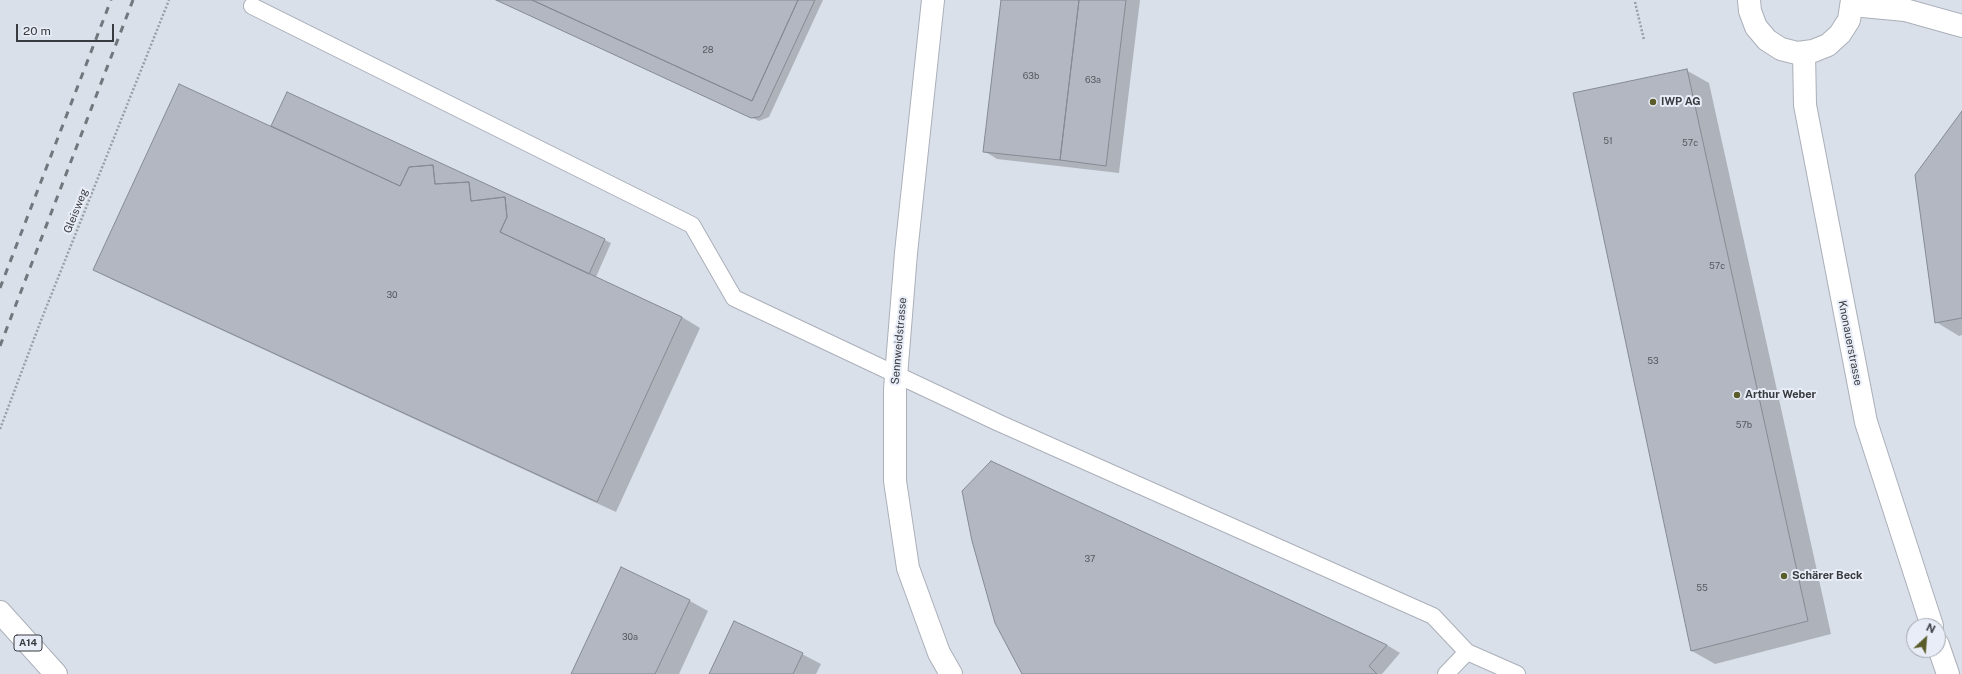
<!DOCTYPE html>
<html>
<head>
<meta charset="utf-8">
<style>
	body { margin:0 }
	#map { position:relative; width:1962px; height:674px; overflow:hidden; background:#dae0ea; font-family:"Public Sans",sans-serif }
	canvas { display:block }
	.north { position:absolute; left:1906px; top:618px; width:40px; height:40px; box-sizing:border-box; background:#e8edf7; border:1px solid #a2a6ad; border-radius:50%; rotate:26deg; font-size:11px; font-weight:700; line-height:16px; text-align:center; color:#383b3f }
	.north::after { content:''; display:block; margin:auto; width:14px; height:18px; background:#5a5c2a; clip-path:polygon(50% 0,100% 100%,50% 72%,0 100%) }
	.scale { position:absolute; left:16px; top:24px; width:98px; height:18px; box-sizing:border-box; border:2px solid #383b3f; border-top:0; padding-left:5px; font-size:12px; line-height:14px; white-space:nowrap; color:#383b3f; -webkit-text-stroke:3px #e8edf7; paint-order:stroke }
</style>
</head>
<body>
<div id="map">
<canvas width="1962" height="674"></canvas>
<div class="north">N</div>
<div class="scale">20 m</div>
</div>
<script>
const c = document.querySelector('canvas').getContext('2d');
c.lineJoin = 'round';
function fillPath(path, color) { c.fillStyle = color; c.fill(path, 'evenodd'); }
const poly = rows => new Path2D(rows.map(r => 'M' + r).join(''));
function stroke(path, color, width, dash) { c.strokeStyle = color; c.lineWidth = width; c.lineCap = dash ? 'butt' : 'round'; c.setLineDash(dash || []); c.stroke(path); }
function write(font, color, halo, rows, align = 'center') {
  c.font = font + ' "Public Sans",sans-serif'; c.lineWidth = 4; c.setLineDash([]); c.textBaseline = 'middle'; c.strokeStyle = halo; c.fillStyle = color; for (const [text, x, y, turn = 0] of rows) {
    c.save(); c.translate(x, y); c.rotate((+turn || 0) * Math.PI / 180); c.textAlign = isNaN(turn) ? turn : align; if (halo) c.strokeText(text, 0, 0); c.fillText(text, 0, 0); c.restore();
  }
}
fillPath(poly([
	[497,0,823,0,769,117,759,121],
	[1002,0,1140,0,1119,173,997,159,984,151],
	[1686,70,1709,83,1831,634,1715,664,1692,651,1574,94],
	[1962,113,1962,335,1959,336,1936,322],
	[277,129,605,240,611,243,596,277,682,317,700,328,616,512,113,280,94,269],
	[991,462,1387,645,1400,653,1382,674,1023,674,996,623],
	[621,569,690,601,708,611,679,674,572,674],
	[802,654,821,664,816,674,710,674]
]), '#0003');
const building = poly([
	[496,0,532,0,752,101,798,0,815,0,762,114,759,117,751,118,496,0],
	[532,0,798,0,752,101,532,0],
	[1001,0,1079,0,1060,160,983,152,1001,0],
	[1079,0,1126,0,1106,166,1060,160,1079,0],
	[1687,69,1808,621,1691,651,1573,93,1687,69],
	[179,84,400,186,409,167,433,165,435,184,469,182,471,201,505,197,507,217,500,232,682,317,597,502,93,270,179,84],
	[287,92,605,239,589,274,500,232,507,217,505,197,471,201,469,182,435,184,433,165,409,167,400,186,271,126,287,92],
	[1962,111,1962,318,1935,323,1915,175,1962,111],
	[991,461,1387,645,1369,666,1377,674,1022,674,995,623,972,541,962,491,991,461],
	[621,567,690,600,655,674,571,674,621,567],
	[734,621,803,653,793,674,709,674,734,621]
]);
fillPath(building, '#b2b7c1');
stroke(building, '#858a93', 1);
const lane = poly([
	[252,6,692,225,734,298,999,423,1433,616,1467,652,1517,674],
	[1446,674,1467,652]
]);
const street = poly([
	[933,0,906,253,895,389,895,481,908,568,939,653,951,674],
	[1852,5,1905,10,1962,26]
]);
const secondary = poly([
	[1749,0,1750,11,1756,27,1767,40,1781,49,1797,53,1813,51,1828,45,1840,34,1849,20,1852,0],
	[1804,52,1805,105,1866,422,1932,626],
	[1938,645,1948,674]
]);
const highway = poly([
	[0,612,56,674]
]);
stroke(lane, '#aaafb9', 18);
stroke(street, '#aaafb9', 24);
stroke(secondary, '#aaafb9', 24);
stroke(highway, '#aaafb9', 24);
stroke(poly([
	[1635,2,1644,40],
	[0,429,40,323,169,0]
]), '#9a9fa6', 2.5, [2, 2]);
stroke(lane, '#fff', 16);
stroke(street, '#fff', 22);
stroke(secondary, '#fff', 22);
stroke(highway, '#fff', 22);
stroke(poly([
	[0,288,111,0],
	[0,346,133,0]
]), '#72777d', 3, [7, 7]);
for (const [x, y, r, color] of [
	[1653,102,4,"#5a5c2a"],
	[1737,395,4,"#5a5c2a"],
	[1784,576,4,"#5a5c2a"]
]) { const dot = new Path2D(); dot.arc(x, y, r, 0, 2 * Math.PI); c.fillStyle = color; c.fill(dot); stroke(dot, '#e8edf7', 1.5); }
write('9px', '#565a60', null, [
	["28",708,50],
	["63b",1031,76],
	["63a",1093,80],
	["51",1608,141],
	["57c",1690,143],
	["57c",1717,266],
	["30",392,295],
	["53",1653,361],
	["57b",1744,425],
	["37",1090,559],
	["55",1702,588],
	["30a",630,637]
]);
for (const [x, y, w] of [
	[28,643,28]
]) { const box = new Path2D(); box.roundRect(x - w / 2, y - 8, w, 16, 3); c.fillStyle = '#e8edf7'; c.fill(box); stroke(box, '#383b3f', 1); }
write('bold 10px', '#383b3f', null, [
	["A14",28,643]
]);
write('bold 11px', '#383b3f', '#e8edf7', [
	["IWP AG",1661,102],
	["Arthur Weber",1745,395],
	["Schärer Beck",1792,576]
], 'left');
write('11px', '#383b3f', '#e8edf7', [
	["Gleisweg",76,211,-68],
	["Sennweidstrasse",899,341,-85],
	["Knonauerstrasse",1850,343,79]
]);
</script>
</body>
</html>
